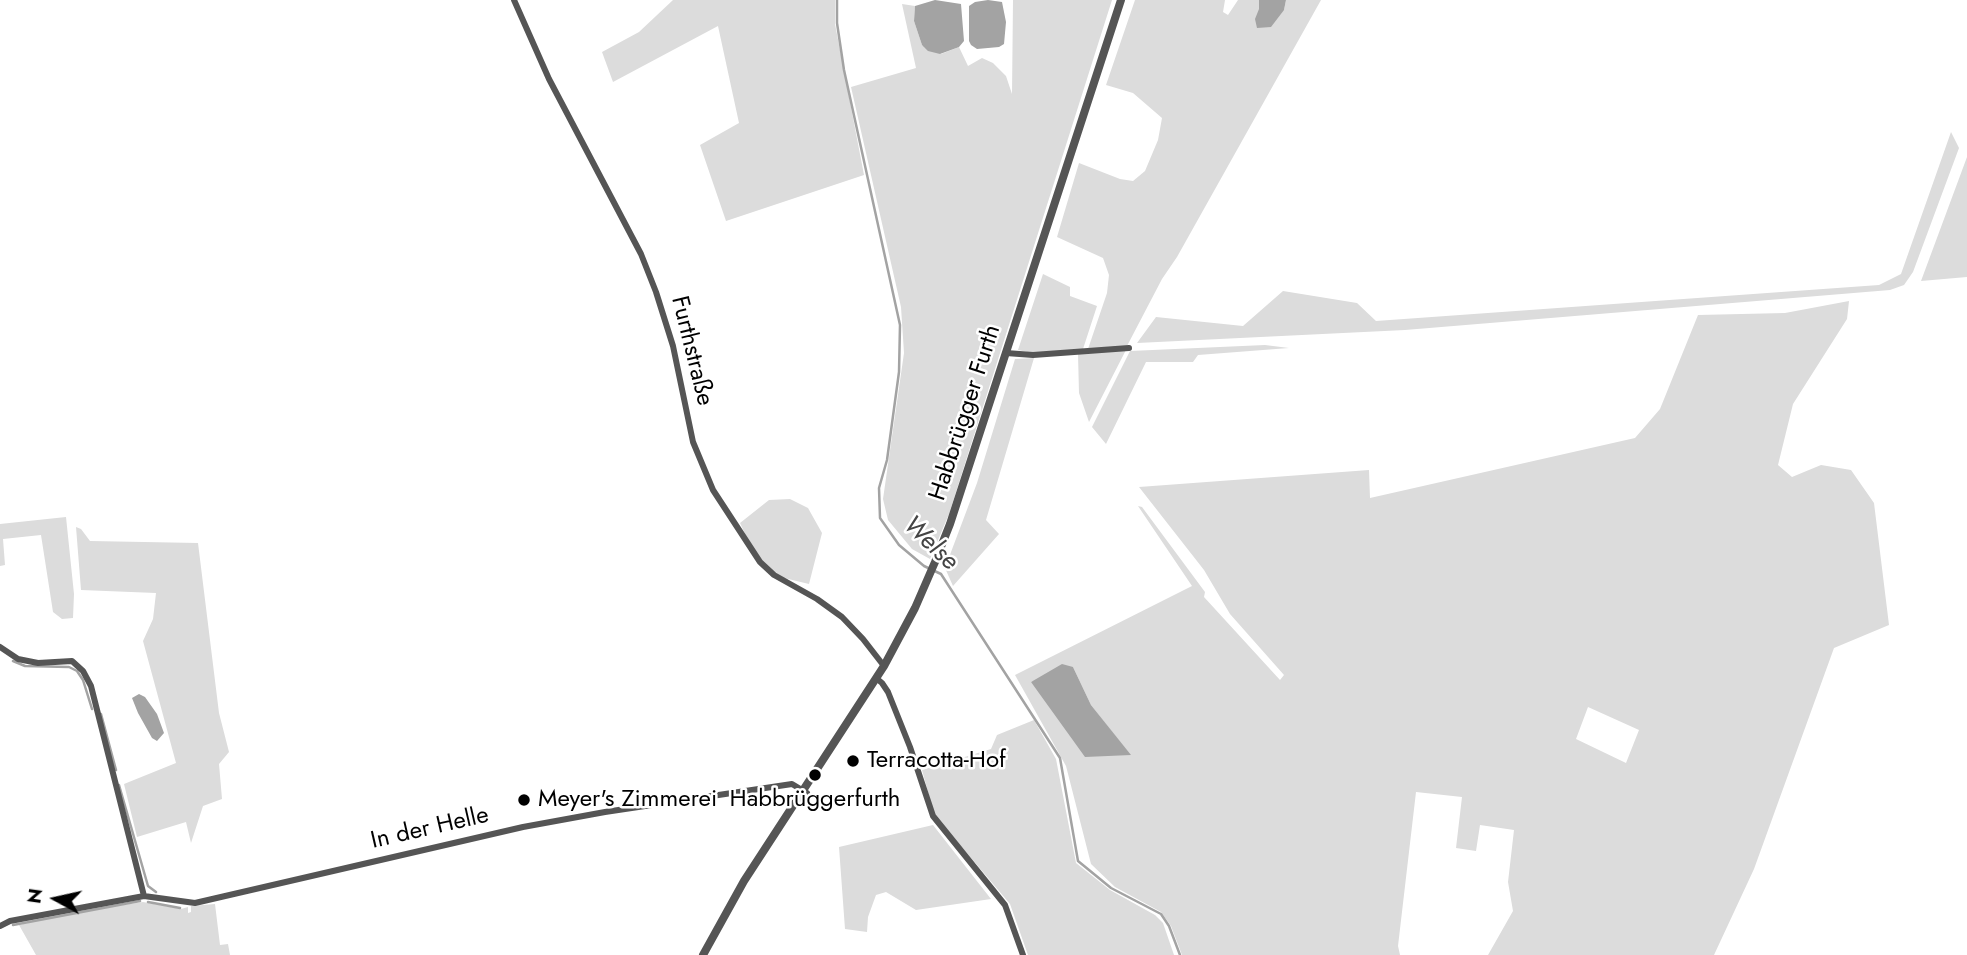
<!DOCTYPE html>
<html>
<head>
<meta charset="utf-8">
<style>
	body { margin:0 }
	#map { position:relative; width:1967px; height:955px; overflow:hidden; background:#fff; font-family:Jost,sans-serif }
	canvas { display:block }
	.north { position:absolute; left:21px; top:864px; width:70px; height:70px; -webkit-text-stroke:5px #fff; paint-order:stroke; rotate:278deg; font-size:19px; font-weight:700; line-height:28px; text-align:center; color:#000 }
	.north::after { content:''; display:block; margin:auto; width:24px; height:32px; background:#000; clip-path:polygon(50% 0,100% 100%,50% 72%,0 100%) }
</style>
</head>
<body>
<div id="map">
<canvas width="1967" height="955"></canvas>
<div class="north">N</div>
</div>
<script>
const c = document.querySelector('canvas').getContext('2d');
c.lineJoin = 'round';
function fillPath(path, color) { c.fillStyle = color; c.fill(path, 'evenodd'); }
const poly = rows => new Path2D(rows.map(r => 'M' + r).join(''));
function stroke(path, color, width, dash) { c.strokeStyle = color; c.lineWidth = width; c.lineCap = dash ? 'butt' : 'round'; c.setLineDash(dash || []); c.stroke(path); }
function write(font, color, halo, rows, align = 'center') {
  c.font = font + ' Jost,sans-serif'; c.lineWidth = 5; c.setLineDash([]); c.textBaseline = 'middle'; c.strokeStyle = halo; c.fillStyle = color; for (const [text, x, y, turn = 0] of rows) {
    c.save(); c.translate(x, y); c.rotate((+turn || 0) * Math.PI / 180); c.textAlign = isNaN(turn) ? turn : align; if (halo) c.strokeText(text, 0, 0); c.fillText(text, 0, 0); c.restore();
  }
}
fillPath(poly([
	[673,0,835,0,835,24,864,175,726,221,700,145,739,123,718,26,613,82,602,52,639,32],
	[1013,0,1112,0,949,514,930,559,912,549,888,520,883,499,904,353,901,307,851,87,916,68,902,4,915,6,914,21,922,45,941,54,959,47,968,66,982,58,993,63,1006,76,1012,94],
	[1135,0,1225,0,1223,12,1228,15,1238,0,1259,0,1259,9,1284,10,1286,0,1321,0,1177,257,1162,279,1127,346,1088,349,1107,293,1109,275,1103,258,1057,237,1079,163,1120,179,1133,181,1145,171,1158,140,1162,118,1133,93,1106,85],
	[1951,132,1959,148,1913,272,1904,285,1890,290,1405,330,1137,343,1156,317,1243,326,1283,291,1357,303,1376,321,1879,285,1901,274],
	[1967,157,1967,277,1921,281],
	[1043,274,1070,287,1070,296,1097,306,1083,349,1032,353,1018,350],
	[1849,301,1847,319,1793,404,1778,465,1792,477,1821,465,1851,470,1874,503,1889,625,1834,648,1754,869,1714,955,1488,955,1513,911,1508,882,1514,830,1480,825,1476,851,1456,848,1462,797,1416,792,1398,946,1400,955,1182,955,1171,926,1161,912,1115,887,1091,864,1066,766,1015,675,1192,586,1138,506,1142,507,1205,592,1204,597,1280,680,1284,675,1230,614,1204,570,1139,487,1369,470,1370,498,1635,438,1660,409,1698,315,1785,313],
	[1073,667,1091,705,1130,755,1031,682],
	[1588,707,1639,730,1626,763,1576,739],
	[1265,345,1289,348,1198,355,1193,362,1146,362,1106,444,1092,427,1130,351],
	[1126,350,1089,422,1079,393,1078,354],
	[1034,358,986,520,999,534,953,586,945,568,977,483,1015,359],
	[790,499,808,508,822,533,809,584,780,577,756,557,740,523,769,500],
	[66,517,74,594,73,618,62,619,53,612,41,535,3,539,5,565,0,566,0,524],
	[76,527,81,529,90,541,198,543,219,713,229,752,219,764,222,799,203,806,191,843,186,822,137,837,124,784,176,763,143,641,153,619,156,593,81,590],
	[1034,720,1056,759,1076,863,1110,890,1155,915,1163,923,1174,955,1028,955,1010,904,934,814,922,770,991,749,997,735],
	[933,825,991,899,916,910,886,892,876,895,868,917,867,932,845,929,839,847],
	[143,902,181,909,188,907,188,913,191,912,191,906,215,904,220,945,228,944,230,955,36,955,19,925,76,912]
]), '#dcdcdc');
fillPath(poly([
	[935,0,961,4,964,41,959,47,940,54,928,51,922,45,914,21,915,6],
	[988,0,1002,2,1006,22,1004,44,999,47,977,49,971,45,969,41,969,6,975,2],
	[1259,0,1286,0,1284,10,1271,27,1257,28,1255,19,1259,9],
	[1062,664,1073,667,1091,705,1131,755,1085,757,1031,682],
	[139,694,145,697,157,714,164,733,157,741,152,738,138,713,132,698]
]), '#a3a3a3');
stroke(poly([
	[837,0,837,23,844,70,900,325,899,372,887,460,879,488,880,518,899,545,924,566,941,574,1060,758,1078,861,1111,888,1161,914,1169,926,1180,955],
	[13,661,25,666,69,667,77,671,83,680,92,709],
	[101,714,116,770],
	[119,785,148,886,156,892],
	[148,902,180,908],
	[13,925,140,901]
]), '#a3a3a3', 2.5);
stroke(poly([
	[514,0,549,79,641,254,656,292,673,346,693,442,713,490,760,562,774,575,817,599,842,617,863,639,884,666],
	[1006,353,1033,355,1129,348],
	[0,647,18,659,38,663,72,661,83,671,91,686,144,896],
	[876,678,882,683,888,692,910,747,933,816,1005,905,1023,955],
	[0,926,10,921,144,896,195,903,523,827,605,812,792,784,807,793]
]), '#555', 6);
stroke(poly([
	[703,955,744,881,884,666,915,608,935,562,950,524,1121,0]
]), '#555', 8);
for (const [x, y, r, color] of [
	[853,761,7,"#000"],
	[815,775,7,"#000"],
	[524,800,7,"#000"]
]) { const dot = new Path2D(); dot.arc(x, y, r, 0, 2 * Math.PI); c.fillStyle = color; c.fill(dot); stroke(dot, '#fff', 2.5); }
write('24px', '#000', '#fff', [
	["Furthstraße",691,351,76],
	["Habbrügger Furth",966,413,-72],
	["In der Helle",430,829,-13]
]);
write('24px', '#000', '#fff', [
	["Terracotta-Hof",867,761],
	["Meyer's Zimmerei",538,800],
	["Habbrüggerfurth",815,800,"center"]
], 'left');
write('italic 26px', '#444', '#fff', [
	["Welse",930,544,44]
]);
</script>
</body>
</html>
